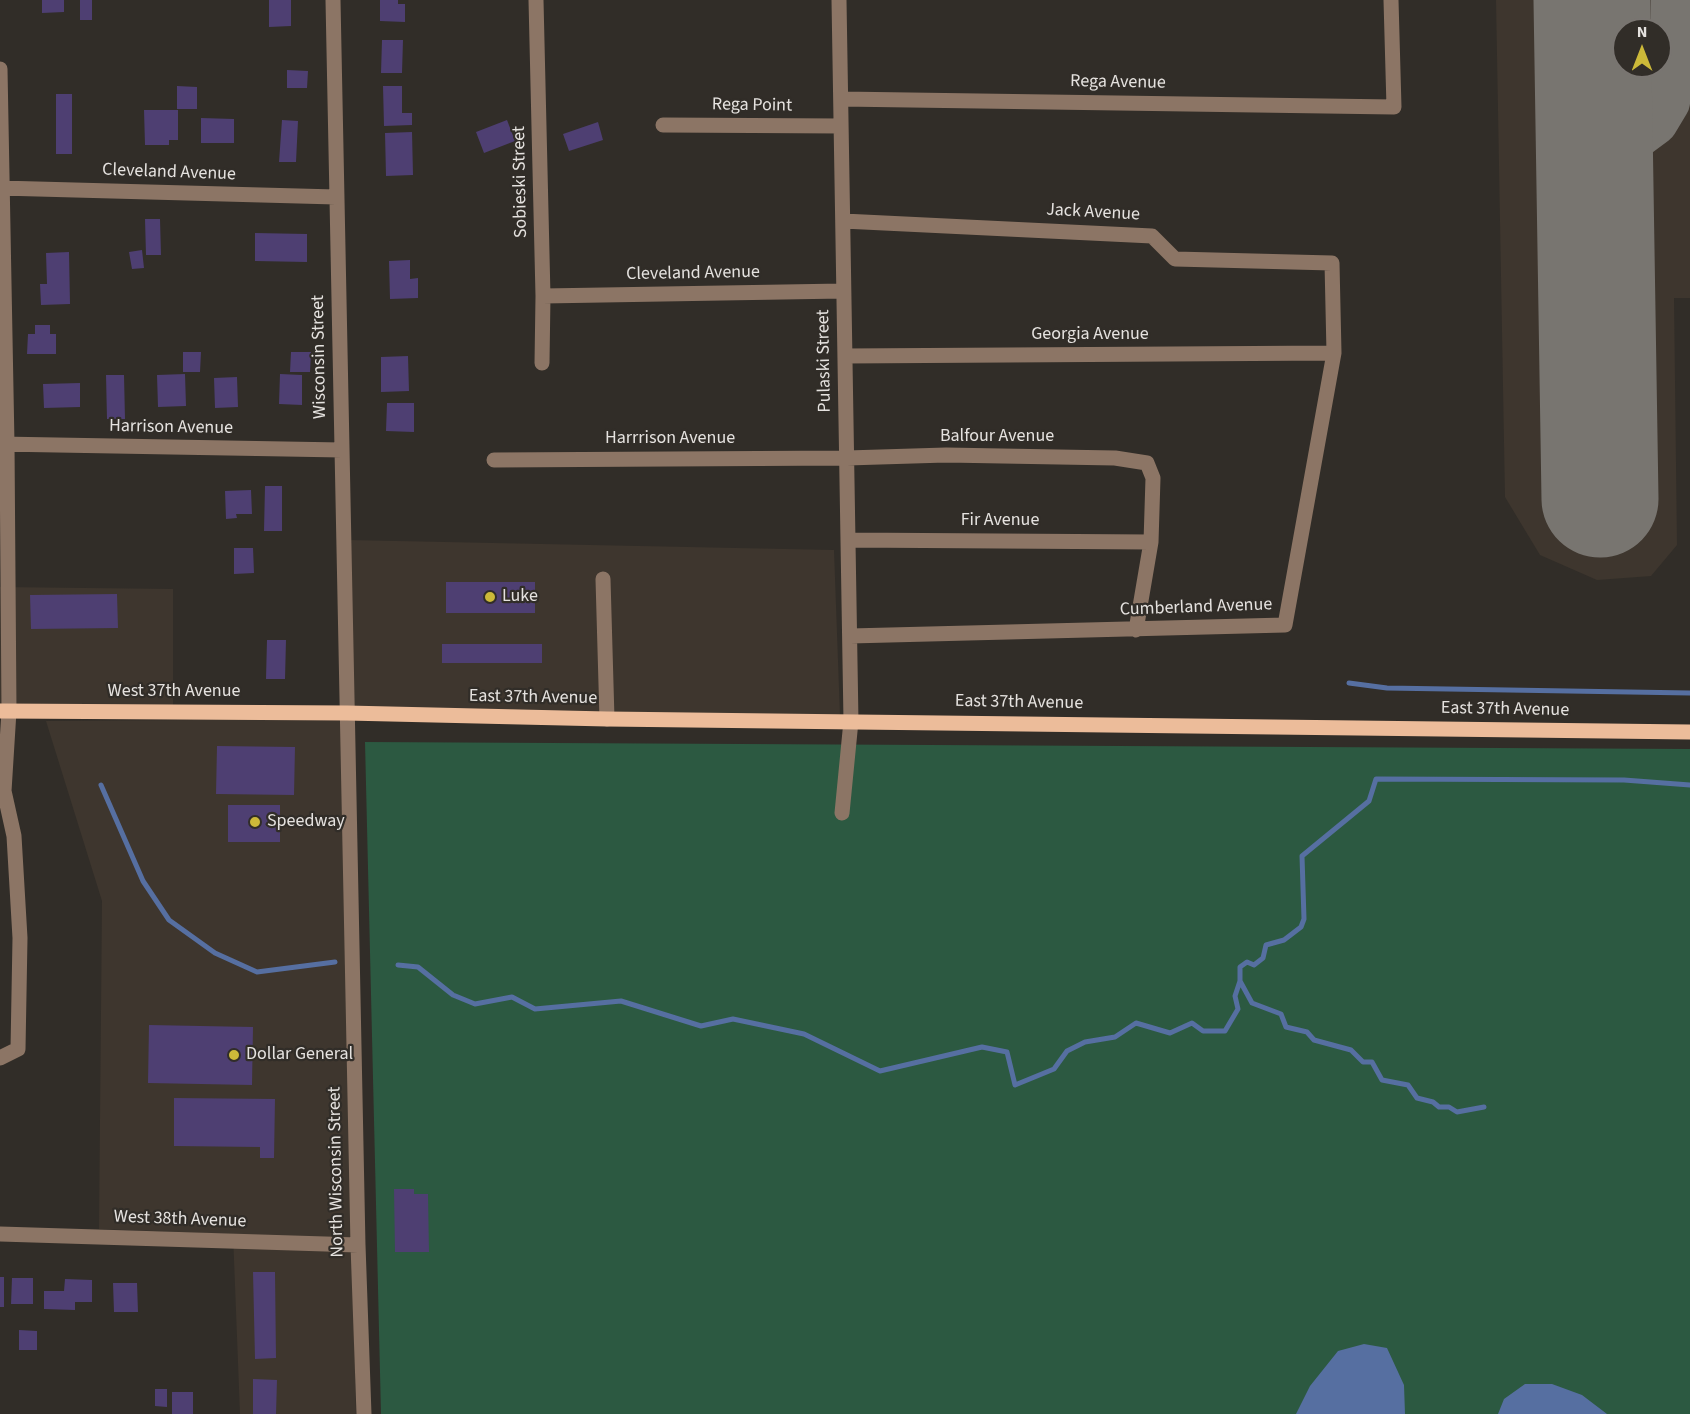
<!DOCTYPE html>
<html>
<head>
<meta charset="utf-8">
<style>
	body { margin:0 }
	#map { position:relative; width:1690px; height:1414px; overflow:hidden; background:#312d28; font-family:"Source Sans 3",sans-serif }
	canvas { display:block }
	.north { position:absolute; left:1612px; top:18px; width:60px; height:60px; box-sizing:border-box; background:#312d28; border:2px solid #797571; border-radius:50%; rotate:0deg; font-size:16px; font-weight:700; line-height:24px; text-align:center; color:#e5e2df }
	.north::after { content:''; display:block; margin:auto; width:21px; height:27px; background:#ccb939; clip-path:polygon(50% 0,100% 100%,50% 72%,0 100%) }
</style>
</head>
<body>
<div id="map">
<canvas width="1690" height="1414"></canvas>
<div class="north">N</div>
</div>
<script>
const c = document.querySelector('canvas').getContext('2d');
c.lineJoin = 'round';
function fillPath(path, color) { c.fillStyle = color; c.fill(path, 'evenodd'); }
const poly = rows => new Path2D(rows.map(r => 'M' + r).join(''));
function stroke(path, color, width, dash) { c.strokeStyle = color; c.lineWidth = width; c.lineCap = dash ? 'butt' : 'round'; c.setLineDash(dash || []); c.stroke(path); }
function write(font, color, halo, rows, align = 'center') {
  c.font = font + ' "Source Sans 3",sans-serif'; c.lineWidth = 4.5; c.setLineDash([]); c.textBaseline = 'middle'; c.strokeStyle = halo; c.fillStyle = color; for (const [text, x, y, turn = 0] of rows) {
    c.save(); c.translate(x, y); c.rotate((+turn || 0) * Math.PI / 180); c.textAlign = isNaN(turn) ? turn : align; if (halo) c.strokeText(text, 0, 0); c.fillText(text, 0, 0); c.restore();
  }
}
fillPath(poly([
	[1496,0,1690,0,1690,298,1674,298,1677,545,1651,576,1597,580,1540,555,1505,497],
	[1624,30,1660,30,1660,66,1624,66],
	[348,540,834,550,840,716,353,708],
	[0,587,173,589,173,706,0,706],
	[341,719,356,1414,240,1414,233,1234,99,1229,102,901,46,721]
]), '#3e362e');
fillPath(poly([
	[365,742,1690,749,1690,1414,381,1414]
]), '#2c5941');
fillPath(poly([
	[1364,1344,1387,1348,1404,1385,1405,1414,1296,1414,1310,1386,1338,1351],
	[1525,1384,1552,1384,1582,1395,1607,1414,1498,1414,1504,1399]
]), '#566fa1');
stroke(poly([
	[1349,683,1387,688,1690,693],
	[101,785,143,881,169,920,215,953,257,972,335,962],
	[398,965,418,967,453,995,475,1004,512,997,535,1009,621,1001,701,1026,733,1019,804,1034,880,1071,982,1047,1007,1052,1015,1085,1054,1069,1067,1051,1085,1042,1115,1037,1136,1023,1170,1033,1192,1023,1203,1031,1225,1031,1238,1009,1235,996,1240,981,1240,967,1247,962,1254,965,1263,958,1266,945,1284,940,1301,927,1304,919,1302,856,1369,801,1376,779,1624,780,1690,785],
	[1240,981,1252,1003,1281,1014,1286,1027,1307,1032,1314,1040,1351,1050,1363,1062,1372,1062,1382,1080,1408,1085,1417,1098,1433,1102,1439,1107,1449,1107,1457,1112,1484,1107]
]), '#566fa1', 5);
stroke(poly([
	[1594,144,1632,139,1655,122,1667,102,1674,55,1674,0]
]), '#787570', 46);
stroke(poly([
	[1592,0,1600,499]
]), '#787570', 117);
fillPath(poly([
	[42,0,64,0,64,12,42,13],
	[80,0,92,0,92,20,80,20],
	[269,0,291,0,291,26,269,27],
	[380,0,398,0,398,4,405,4,405,22,380,21],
	[382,40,403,40,402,73,381,73],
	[287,70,308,71,307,88,287,88],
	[177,86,197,87,197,109,177,109],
	[383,86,402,86,402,113,412,113,412,125,384,126],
	[56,94,72,94,72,154,56,154],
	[144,110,178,110,178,140,169,140,169,145,145,145],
	[201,118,234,119,234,143,201,143],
	[282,120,298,121,296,162,279,162],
	[507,120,515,141,484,153,476,132],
	[598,122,603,140,569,151,563,134],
	[412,132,413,175,386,176,385,133],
	[145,219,160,219,161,255,146,255],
	[255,233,307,234,307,262,255,261],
	[142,250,144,268,132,269,129,252],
	[69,252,70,304,41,305,40,284,47,284,46,253],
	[410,260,410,279,418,278,418,298,390,299,389,261],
	[35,325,50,325,50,334,56,334,56,354,27,354,28,334,35,334],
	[183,352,201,352,200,372,183,372],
	[291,352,311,352,310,372,290,372],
	[408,356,409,391,381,392,381,357],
	[185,374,186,406,158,407,157,375],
	[280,374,302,375,302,405,279,404],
	[106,375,124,375,125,419,107,419],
	[237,377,238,407,215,408,214,378],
	[80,383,80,407,44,408,43,384],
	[387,403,414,403,414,432,386,431],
	[265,486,282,486,282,531,264,531],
	[251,490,252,514,236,514,237,518,226,519,225,491],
	[234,548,253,548,254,573,234,574],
	[446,582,535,582,535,613,446,613],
	[117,594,118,628,31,629,30,595],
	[267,640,286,640,285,679,266,679],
	[442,644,542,644,542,663,442,663],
	[217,746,295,747,294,795,216,794],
	[228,805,280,805,280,842,228,842],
	[149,1025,253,1027,252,1085,148,1083],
	[174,1098,275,1099,274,1158,260,1158,260,1147,174,1146],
	[394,1189,414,1189,414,1194,428,1194,429,1252,395,1252],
	[253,1272,275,1272,276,1358,255,1359],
	[0,1277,4,1277,4,1307,0,1307],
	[12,1278,33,1278,33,1304,11,1304],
	[65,1279,92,1280,92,1302,75,1302,75,1310,44,1309,44,1291,64,1291],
	[113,1283,137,1283,138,1312,114,1312],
	[19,1330,37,1331,37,1350,19,1350],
	[253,1379,277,1380,276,1414,253,1414],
	[155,1389,167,1389,167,1407,155,1406],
	[172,1392,193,1392,193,1414,172,1414]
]), '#4e3f72');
stroke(poly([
	[333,0,358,1245,364,1414],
	[536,0,543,296,542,363],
	[839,0,851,721,842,813],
	[0,69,7,444,9,711,4,791,14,836,20,938,18,1049,0,1058],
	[841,99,1394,107,1391,0],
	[663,125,841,126],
	[0,188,336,197],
	[843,221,1152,236,1175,259,1332,263,1334,353,1285,625,850,636],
	[543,296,843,291],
	[845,356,1334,353],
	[0,444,342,450],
	[494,460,847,458,946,455,1115,458,1147,463,1153,478,1151,542,1136,630],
	[848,540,1151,542],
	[603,579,607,719],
	[0,1234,358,1245]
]), '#8c7565', 15);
stroke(poly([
	[0,711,347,713,607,719,1690,732]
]), '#ecbc9a', 15);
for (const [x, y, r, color] of [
	[490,597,6,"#ccb939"],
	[255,822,6,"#ccb939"],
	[234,1055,6,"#ccb939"]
]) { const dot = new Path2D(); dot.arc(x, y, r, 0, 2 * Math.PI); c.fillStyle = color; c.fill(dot); stroke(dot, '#312d28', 2); }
write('18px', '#e5e2df', '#312d28', [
	["Rega Avenue",1118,83,1],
	["Rega Point",752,106,1],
	["Cleveland Avenue",169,173,2],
	["Sobieski Street",521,182,-91],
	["Jack Avenue",1093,213,3],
	["Cleveland Avenue",693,274,-1],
	["Georgia Avenue",1090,335],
	["Wisconsin Street",320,357,-91],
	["Pulaski Street",825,361,-91],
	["Harrison Avenue",171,428,1],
	["Balfour Avenue",997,437],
	["Harrrison Avenue",670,439],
	["Fir Avenue",1000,521],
	["Cumberland Avenue",1196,608,-2],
	["West 37th Avenue",174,692],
	["East 37th Avenue",533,698,1],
	["East 37th Avenue",1019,703,1],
	["East 37th Avenue",1505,710,1],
	["North Wisconsin Street",337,1172,-91],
	["West 38th Avenue",180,1220,2]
]);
write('18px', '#e5e2df', '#312d28', [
	["Luke",502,597],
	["Speedway",267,822],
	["Dollar General",246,1055]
], 'left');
</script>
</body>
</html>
